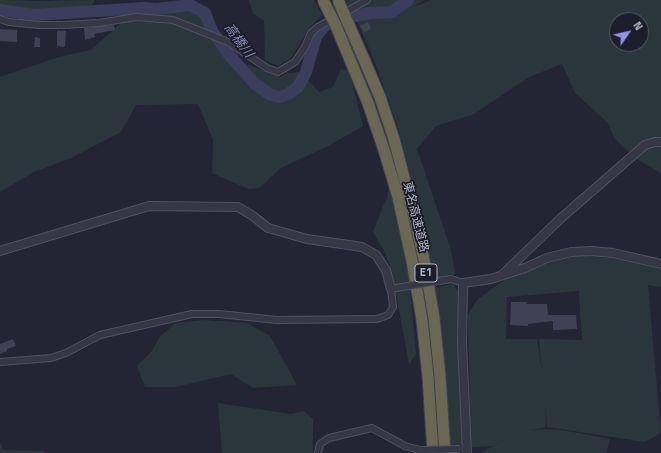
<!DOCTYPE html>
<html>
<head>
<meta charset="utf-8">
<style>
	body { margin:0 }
	#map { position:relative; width:661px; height:453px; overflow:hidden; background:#232534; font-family:"Titillium Web",sans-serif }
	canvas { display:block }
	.north { position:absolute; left:609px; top:12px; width:40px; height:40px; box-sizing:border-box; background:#1b1d2a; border:1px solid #575967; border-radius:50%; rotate:56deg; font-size:11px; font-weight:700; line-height:16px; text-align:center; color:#b0b2c2 }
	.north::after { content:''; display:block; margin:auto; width:14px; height:18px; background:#8e95e9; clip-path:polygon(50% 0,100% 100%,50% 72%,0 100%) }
</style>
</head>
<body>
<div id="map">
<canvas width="661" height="453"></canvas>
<div class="north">N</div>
</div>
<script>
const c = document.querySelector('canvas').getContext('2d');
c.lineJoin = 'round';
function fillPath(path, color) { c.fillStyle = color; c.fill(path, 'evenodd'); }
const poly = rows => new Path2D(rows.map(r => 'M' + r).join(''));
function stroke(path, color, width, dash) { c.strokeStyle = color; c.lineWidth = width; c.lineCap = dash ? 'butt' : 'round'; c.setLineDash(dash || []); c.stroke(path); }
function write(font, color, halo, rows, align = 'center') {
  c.font = font + ' "Titillium Web","Noto Sans JP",sans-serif'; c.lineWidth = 3.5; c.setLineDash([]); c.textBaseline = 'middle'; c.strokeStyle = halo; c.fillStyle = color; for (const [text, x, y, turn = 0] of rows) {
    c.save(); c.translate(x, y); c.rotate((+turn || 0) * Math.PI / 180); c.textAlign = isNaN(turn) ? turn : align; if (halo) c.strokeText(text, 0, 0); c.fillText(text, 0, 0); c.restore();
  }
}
fillPath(poly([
	[0,0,46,1,95,0,89,9,50,17,10,16,0,13],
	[249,0,314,0,322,15,311,26,291,58,278,66,265,60,264,21,253,13],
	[346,0,425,0,412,7,372,19,422,4,430,0,661,0,661,173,635,158,614,138,608,123,575,93,562,64,529,77,474,114,436,126,417,149,451,250,455,273,452,276,432,278,427,239,398,127,375,62,358,23],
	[617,20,641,20,641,44,617,44],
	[195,9,244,63,280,77,287,73,300,72,319,92,333,87,341,69,349,71,363,126,330,145,281,168,259,188,248,189,212,173,213,140,198,104,136,105,121,132,71,158,34,172,0,192,0,77,59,57,91,50,133,12],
	[391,186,409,277,416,354,409,364,391,268,385,253,373,232],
	[571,255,624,259,661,269,661,287,648,285,661,433,645,442,547,427,545,403,546,427,529,431,544,429,562,430,610,439,606,453,481,453,517,433,493,446,471,447,468,315,477,300,505,279],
	[579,291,582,340,539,339,542,373,537,339,506,339,507,297],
	[453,284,459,292,458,338,464,445,446,445,433,288],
	[204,320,247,323,270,336,297,385,253,388,231,374,175,387,145,387,137,366,152,351,160,336,176,323],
	[218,403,291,414,304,411,313,419,313,453,222,453],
	[0,442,3,450,44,451,45,453,0,453]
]), '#2b363c');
stroke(poly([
	[0,10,34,15,144,8,156,9,190,5,205,13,212,31,230,56,255,84,271,95,280,97,288,94,298,87,306,72,316,37,325,25,350,17,370,13,392,12,408,0]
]), '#3a3e5c', 12);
fillPath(poly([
	[368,22,371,29,364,32,360,26],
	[114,25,115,30,94,34,95,37,85,40,84,28],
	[0,29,17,30,17,42,0,41],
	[57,31,66,31,65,47,57,46],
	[35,37,40,38,40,47,34,47],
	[511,302,526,302,527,304,547,304,548,315,576,315,577,329,553,330,553,321,528,324,528,326,510,325],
	[13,339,16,346,7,349,7,351,0,354,0,344]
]), '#3f4255');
const minor = poly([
	[342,14,367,0],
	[0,19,9,22,39,25,62,25,99,23,136,17,173,20,228,42,267,68,278,72,295,62,305,47,311,33,318,27,334,18],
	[451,279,463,283],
	[0,362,51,358,66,353,100,335,192,314,219,314,277,320,377,319,388,315,393,307,391,289,395,288],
	[318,453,320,444,329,438,372,428,405,446,420,450]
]);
const tertiary = poly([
	[0,251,149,206,238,207,253,216,268,228,307,239,362,247,376,255,386,270,391,289],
	[503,274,560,219,645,145,655,142,661,142],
	[467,453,462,343,463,283,491,279,525,268,547,258,571,252,591,251,613,253,661,264]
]);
const motorway = poly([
	[380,97,394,139,415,219,425,265,434,318,440,376,445,453],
	[368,103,384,150,398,197,412,261,422,320,428,377,433,453]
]);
stroke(minor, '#505260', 8);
stroke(tertiary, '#505260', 10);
stroke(motorway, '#404250', 13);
stroke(minor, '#363745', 6);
stroke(tertiary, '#363745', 8);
stroke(motorway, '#6a6854', 11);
const minorBridge = poly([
	[396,288,451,279],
	[420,450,460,449]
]);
const motorwayBridge = poly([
	[323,0,336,26,368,103],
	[338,0,363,57,380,97]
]);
stroke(minorBridge, '#505260', 8, []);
stroke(motorwayBridge, '#404250', 13, []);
stroke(minorBridge, '#363745', 6);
stroke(motorwayBridge, '#6a6854', 11);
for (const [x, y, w] of [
	[426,273,22]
]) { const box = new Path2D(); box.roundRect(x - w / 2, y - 9, w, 18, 3); c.fillStyle = '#1b1d2a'; c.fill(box); stroke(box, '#b0b2c2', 1); }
write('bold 11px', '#b0b2c2', null, [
	["E1",426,273]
]);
write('12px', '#b0b2c2', '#1b1d2a', [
	["東名高速道路",415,217,76]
]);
write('italic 13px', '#8488ac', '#1b1d2a', [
	["高橋川",238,41,53]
]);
</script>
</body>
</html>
